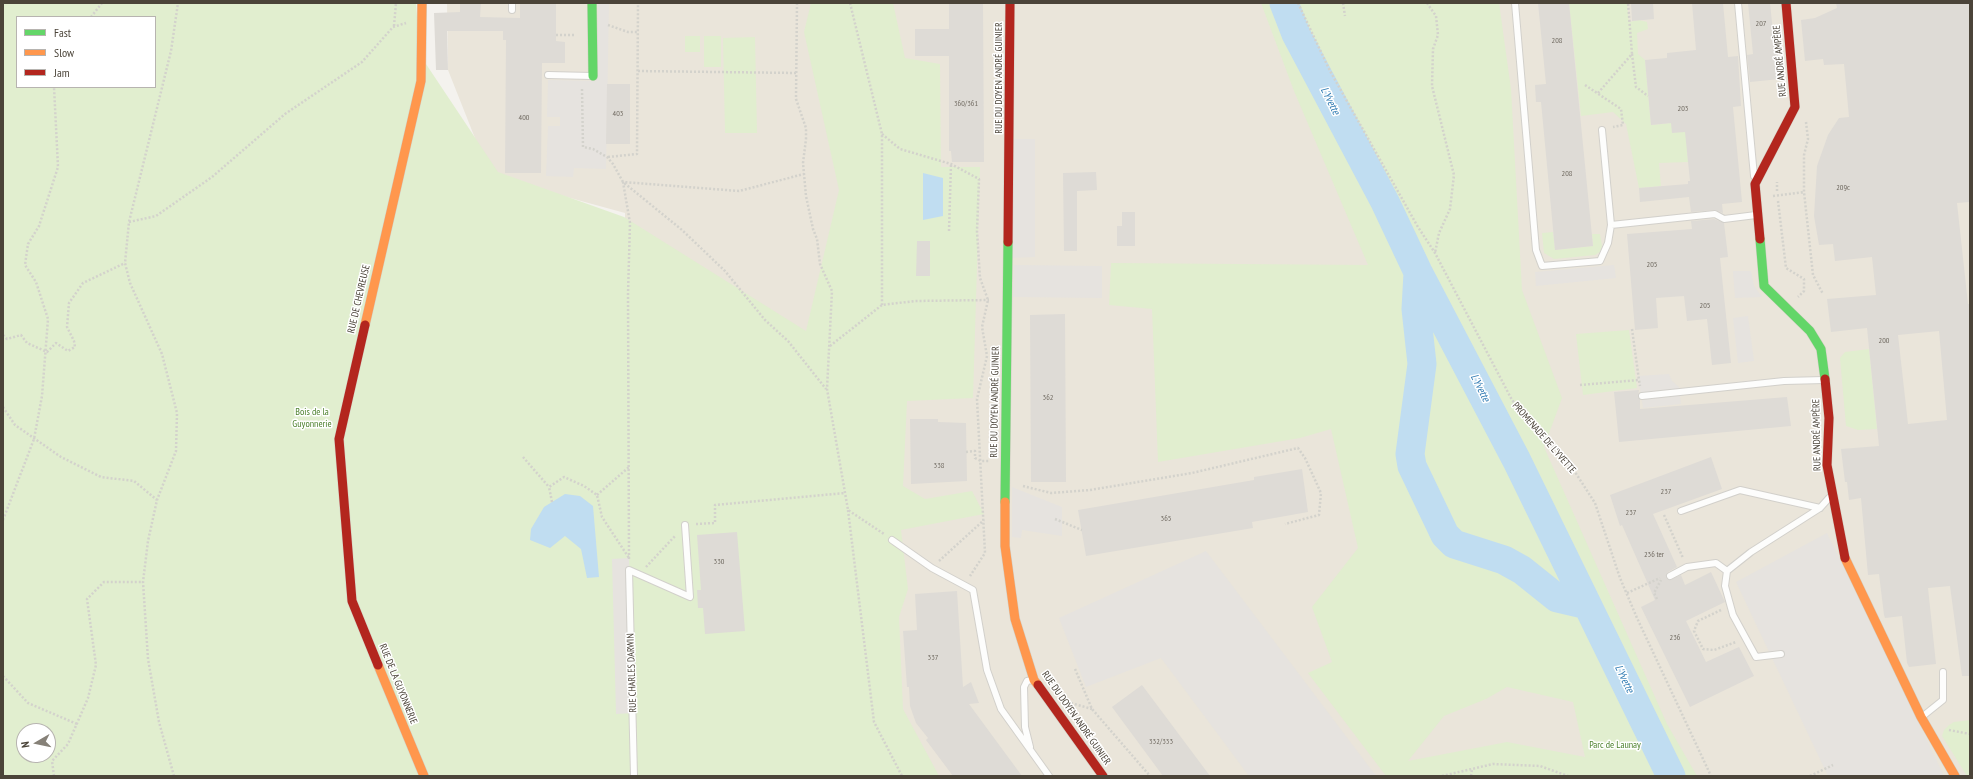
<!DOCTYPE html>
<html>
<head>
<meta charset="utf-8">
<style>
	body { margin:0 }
	#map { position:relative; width:1973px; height:779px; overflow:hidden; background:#f4f2ee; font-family:"PT Sans Narrow",sans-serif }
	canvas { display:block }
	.frame { position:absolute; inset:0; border:4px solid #4b4439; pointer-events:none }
	.legend { position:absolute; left:16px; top:16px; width:140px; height:72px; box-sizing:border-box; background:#fff; border:1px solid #b7b4b0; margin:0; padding:5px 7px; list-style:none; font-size:12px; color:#4b4439 }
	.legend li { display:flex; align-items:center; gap:8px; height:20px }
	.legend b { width:20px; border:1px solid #b7b4b0 }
	.north { position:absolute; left:16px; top:723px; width:40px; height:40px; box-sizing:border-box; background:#fff; border:1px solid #b7b4b0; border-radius:50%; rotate:261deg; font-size:11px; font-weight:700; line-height:16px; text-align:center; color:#4b4439 }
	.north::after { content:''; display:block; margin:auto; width:14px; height:18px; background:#868178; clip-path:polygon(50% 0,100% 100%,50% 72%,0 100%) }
</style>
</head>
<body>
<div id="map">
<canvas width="1973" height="779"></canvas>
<div class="frame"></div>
<ul class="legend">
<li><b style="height:5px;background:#63d668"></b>Fast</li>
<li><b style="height:5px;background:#ff974d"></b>Slow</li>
<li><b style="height:5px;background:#b3261e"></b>Jam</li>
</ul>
<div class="north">N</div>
</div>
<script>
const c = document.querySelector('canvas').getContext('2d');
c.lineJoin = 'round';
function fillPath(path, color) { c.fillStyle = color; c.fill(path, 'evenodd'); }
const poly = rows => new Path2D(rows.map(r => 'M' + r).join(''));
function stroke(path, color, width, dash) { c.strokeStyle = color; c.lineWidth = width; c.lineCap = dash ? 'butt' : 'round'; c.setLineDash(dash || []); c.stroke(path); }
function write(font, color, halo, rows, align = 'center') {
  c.font = font + ' "PT Sans Narrow",sans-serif'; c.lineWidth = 3; c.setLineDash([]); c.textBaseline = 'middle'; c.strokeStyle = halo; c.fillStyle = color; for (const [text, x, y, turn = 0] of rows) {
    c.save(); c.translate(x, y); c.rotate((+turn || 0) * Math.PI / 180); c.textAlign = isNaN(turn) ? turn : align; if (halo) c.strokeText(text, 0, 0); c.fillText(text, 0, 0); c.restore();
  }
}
fillPath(poly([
	[447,3,1970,3,1970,776,622,776,625,213,490,176,448,70]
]), '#eae5da');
fillPath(poly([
	[3,3,416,3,420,55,498,172,624,217,806,331,839,190,804,32,811,3,893,3,905,58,940,64,941,167,980,167,973,398,907,401,903,486,925,499,972,491,984,514,901,530,908,589,899,617,903,709,939,776,3,776],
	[17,17,155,17,155,87,17,87],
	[24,731,48,731,48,755,24,755],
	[1261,3,1499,3,1511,89,1522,290,1562,398,1544,447,1667,724,1697,776,1386,776,1308,673,1332,662,1312,607,1358,548,1331,429,1300,438,1158,462,1152,309,1109,305,1111,263,1368,265,1294,91],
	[1507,687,1573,702,1585,757,1507,742,1408,761,1444,716,1486,699],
	[1569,3,1627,3,1629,22,1639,20,1647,22,1648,29,1637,33,1638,54,1645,60,1651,125,1671,123,1698,131,1687,151,1688,162,1659,163,1661,186,1639,188,1626,124,1613,112,1581,116],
	[685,36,700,36,700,52,685,52],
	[704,36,721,36,721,67,704,67],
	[755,37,757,133,725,133,723,38],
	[1553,232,1555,250,1593,246,1592,234,1600,234,1602,246,1600,252,1595,255,1554,259,1544,253,1542,233],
	[1629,330,1637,388,1583,395,1576,334],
	[1869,349,1877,429,1858,430,1846,426,1840,358,1845,352],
	[1970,720,1970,776,1967,776,1942,736,1944,730,1949,725,1954,722]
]), '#e1eecf');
fillPath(poly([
	[598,3,609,3,606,169,574,168,573,177,546,176,548,126,560,126,560,117,547,117,548,80,596,81],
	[1010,139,1035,139,1035,257,1008,258],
	[1014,265,1102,266,1102,298,1013,297],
	[1614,265,1616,278,1536,286,1535,272],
	[1733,271,1751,271,1754,286,1762,297,1735,298],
	[1748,316,1754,361,1738,363,1733,318],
	[1669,374,1672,381,1679,387,1681,404,1643,408,1638,376],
	[1012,487,1062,507,1062,536,1022,530,1021,538,1012,537],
	[1827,533,1944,776,1828,776,1736,582],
	[1206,551,1373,772,1377,776,1249,776,1161,658,1086,687,1059,618],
	[629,558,633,713,616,714,612,559]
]), '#e6e3df');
fillPath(poly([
	[923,173,943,178,943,216,923,220],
	[565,494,580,496,593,506,599,577,587,578,581,549,565,536,550,548,530,540,531,529,544,507]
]), '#c0ddf1');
stroke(poly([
	[1284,3,1296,34,1385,202,1418,272,1517,461,1671,776],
	[1418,273,1416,309,1422,364,1410,454,1412,466,1445,535,1454,544,1504,560,1522,570,1557,598,1587,605]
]), '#c0ddf1', 29);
fillPath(poly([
	[460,3,481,3,480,17,520,18,520,3,556,3,556,41,565,42,565,63,542,63,541,173,505,173,506,40,503,40,503,31,447,31,448,70,436,70,434,13,460,12],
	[949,3,983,3,984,162,952,162,951,151,949,151,949,56,915,56,915,29,949,29],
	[1538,3,1569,3,1593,246,1555,250,1541,102,1536,102,1535,85,1546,84],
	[1631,3,1653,3,1654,19,1632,21],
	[1692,3,1723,3,1728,57,1738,56,1741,106,1733,107,1742,202,1722,204,1723,213,1715,210,1691,212,1689,197,1640,202,1639,188,1688,184,1688,181,1690,181,1685,132,1672,133,1671,123,1651,125,1645,60,1667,58,1667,53,1696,50],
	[1748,3,1770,3,1775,52,1778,52,1780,79,1750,82,1747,55,1753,54],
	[1836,3,1970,3,1970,202,1957,203,1968,304,1970,304,1970,676,1962,676,1950,586,1928,588,1936,664,1909,667,1907,663,1902,616,1885,618,1884,615,1879,574,1868,575,1861,498,1849,500,1847,482,1845,482,1841,449,1879,446,1867,328,1831,332,1827,299,1876,295,1872,257,1835,261,1833,244,1819,245,1814,216,1817,166,1828,135,1839,118,1849,117,1844,64,1824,65,1823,59,1805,61,1801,20,1815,18,1837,8],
	[1939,331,1947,420,1908,424,1898,335],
	[607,84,630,84,630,144,606,144],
	[1096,172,1097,190,1077,191,1077,251,1064,251,1063,173],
	[1122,212,1135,212,1135,246,1117,246,1117,226,1122,226],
	[1714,219,1724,223,1728,257,1720,258,1731,363,1712,365,1707,319,1687,321,1684,296,1656,298,1658,328,1635,330,1627,234,1692,229,1691,221],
	[917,241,930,241,930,276,916,276],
	[1065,314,1066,482,1031,482,1030,315],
	[1639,390,1638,396,1640,400,1640,409,1787,397,1791,426,1619,442,1614,392],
	[910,419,938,419,938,422,966,423,967,481,911,484],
	[1711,457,1722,489,1653,514,1677,567,1668,572,1666,576,1670,580,1681,575,1685,585,1711,572,1725,602,1686,621,1706,662,1739,647,1754,676,1690,707,1641,607,1655,600,1622,525,1620,526,1610,495],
	[1302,469,1308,512,1252,522,1253,528,1086,556,1078,510,1254,480,1254,477],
	[737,532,745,631,705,634,703,608,698,608,697,590,701,590,697,535],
	[957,591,963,687,971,682,979,703,969,704,1022,776,953,776,926,740,928,738,916,723,910,706,909,687,907,687,903,631,917,630,915,594],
	[1142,685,1210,776,1163,776,1112,707]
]), '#dedbd6');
const lane = poly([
	[1515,3,1536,250,1542,266,1600,261,1608,243,1611,225,1715,214,1724,219,1756,215],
	[1738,3,1754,176],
	[512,10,512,3],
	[548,75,592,76],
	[1602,130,1611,225],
	[1642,396,1784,381,1824,380],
	[1681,511,1740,490,1820,508],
	[892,540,932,568,973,590,987,670,1001,709,1049,776],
	[1727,571,1751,552,1820,508,1829,498],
	[1670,576,1687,567,1716,563,1727,571,1725,586,1733,615,1756,657,1781,654],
	[1923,716,1943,700,1943,672],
	[1030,747,1025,727,1024,687,1027,681,1032,680],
	[634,776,629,570,690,597,685,525]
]);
const fast = poly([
	[592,3,593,76],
	[1760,239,1764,286,1810,331,1821,349,1825,379],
	[1005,502,1008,242]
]);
const slow = poly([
	[365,325,421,81,422,3],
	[1005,502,1005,546,1015,619,1034,680,1038,685],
	[1845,558,1921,717,1955,776],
	[378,665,424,776]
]);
const jam = poly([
	[1760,239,1755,184,1795,107,1786,3],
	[1008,242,1010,3],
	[365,325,339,439,352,601,378,665],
	[1825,379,1829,418,1827,465,1845,558],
	[1038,685,1103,776]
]);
stroke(lane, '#d2d0cb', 8);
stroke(fast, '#d3cfc5', 10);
stroke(slow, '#d3cfc5', 10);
stroke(jam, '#d3cfc5', 10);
stroke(poly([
	[797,3,796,99,806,128,806,139,803,163,806,196,813,229,817,239,820,264,832,291,827,389,848,510,884,534],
	[850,3,882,134,882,305],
	[1298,3,1330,71,1418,227,1435,253,1512,400,1575,472,1595,503,1620,578,1637,618,1711,776],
	[1343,3,1345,16],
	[1427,3,1436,16,1438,35,1433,49,1432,86,1454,175,1450,209,1439,233,1435,253],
	[91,17,102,3],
	[608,25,628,32,638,32],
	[394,26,396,3],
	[556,35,576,35],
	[1632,54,1636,87,1648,96],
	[638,71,796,73],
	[1585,85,1621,109,1623,125,1613,127],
	[582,89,583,147,593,149,607,157,613,164,623,182,682,230,725,271,765,320,788,341,826,389],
	[1598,93,1632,54,1628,3],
	[1806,122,1808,139,1804,155,1804,192,1813,275,1823,294],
	[882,134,900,149,951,164,979,179,977,231,980,278,988,300,982,327,987,356,977,399,985,553,970,576],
	[608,157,637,154,638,3],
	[1777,191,1777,182],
	[1773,196,1804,192],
	[1778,201,1786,268,1804,279,1804,291,1798,297],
	[129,222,156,216,212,177,285,114,362,62,393,27,406,23],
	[949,231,951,164],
	[1632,329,1639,380],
	[3,335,7,339,21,335,27,343,47,352,56,343,68,351,75,347,74,341,67,327,69,303,83,283,125,263],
	[830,346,882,305,915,301,989,300],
	[1580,385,1639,380,1640,386],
	[3,407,15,425,61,457,101,477,134,481,157,500],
	[966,452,975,451,975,458,981,461,990,461],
	[523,457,549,487],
	[1023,486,1051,493,1090,490,1192,473,1298,448,1305,458,1321,493,1319,515,1285,524],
	[597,495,629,467],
	[552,502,549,487,564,477,584,486,597,495,602,517,629,558],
	[848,510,874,722,902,776],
	[1664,515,1683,558],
	[1055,519,1082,530],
	[3,520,34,439,42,396,48,319,36,282,25,265,28,244,39,226,58,167,54,87],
	[696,524,715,523,715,505,845,493],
	[629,559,628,294,630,223,623,182,739,191,804,174],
	[939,561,984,520],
	[646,567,675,536],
	[1627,593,1660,578],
	[1657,599,1654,593,1661,580],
	[1721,610,1698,621,1694,631,1703,649,1714,650,1736,642],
	[1075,669,1092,709,1150,776],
	[3,676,28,703,77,724],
	[1071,703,1092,709],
	[1949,730,1970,734],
	[54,776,52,761,68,744,88,698,96,665,87,599,104,582,143,582],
	[174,776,159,722,148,659,143,582,148,541,157,500,176,451,177,413,162,354,130,283,125,263,129,222,171,51,178,3],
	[1442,776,1493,764,1540,766,1568,776],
	[1471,776,1472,769],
	[1810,776,1833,765]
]), '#d3d2cc', 2.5, [2, 2]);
stroke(lane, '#fdfdfc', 6);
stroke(fast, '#63d668', 9);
stroke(slow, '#ff974d', 9);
stroke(jam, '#b3261e', 9);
write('8px', '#706a61', null, [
	["207",1761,24],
	["208",1557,41],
	["360/361",966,104],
	["203",1683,109],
	["403",618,114],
	["400",524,118],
	["208",1567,174],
	["209c",1843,188],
	["205",1652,265],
	["205",1705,306],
	["200",1884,341],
	["362",1048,398],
	["338",939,466],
	["237",1666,492],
	["237",1631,513],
	["365",1166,519],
	["236 ter",1654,555],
	["330",719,562],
	["236",1675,638],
	["337",933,658],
	["332/333",1161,742]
]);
write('10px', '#4b4439', '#fff', [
	["RUE ANDRÉ AMPÈRE",1780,61,-95],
	["RUE DU DOYEN ANDRÉ GUINIER",999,78,-90],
	["RUE DE CHEVREUSE",359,299,-77],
	["RUE DU DOYEN ANDRÉ GUINIER",995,402,-89],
	["RUE ANDRÉ AMPÈRE",1817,435,-91],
	["PROMENADE DE L'YVETTE",1544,438,49],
	["RUE CHARLES DARWIN",632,673,-92],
	["RUE DE LA GUYONNERIE",398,684,68],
	["RUE DU DOYEN ANDRÉ GUINIER",1076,718,55]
]);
write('10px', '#4a7f2a', '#fff', [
	["Bois de la",312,412],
	["Guyonnerie",312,424],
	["Parc de Launay",1615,745]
]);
write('italic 11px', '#2e7ab2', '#fff', [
	["L'Yvette",1330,101,63],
	["L'Yvette",1480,388,63],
	["L'Yvette",1624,679,64]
]);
</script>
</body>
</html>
